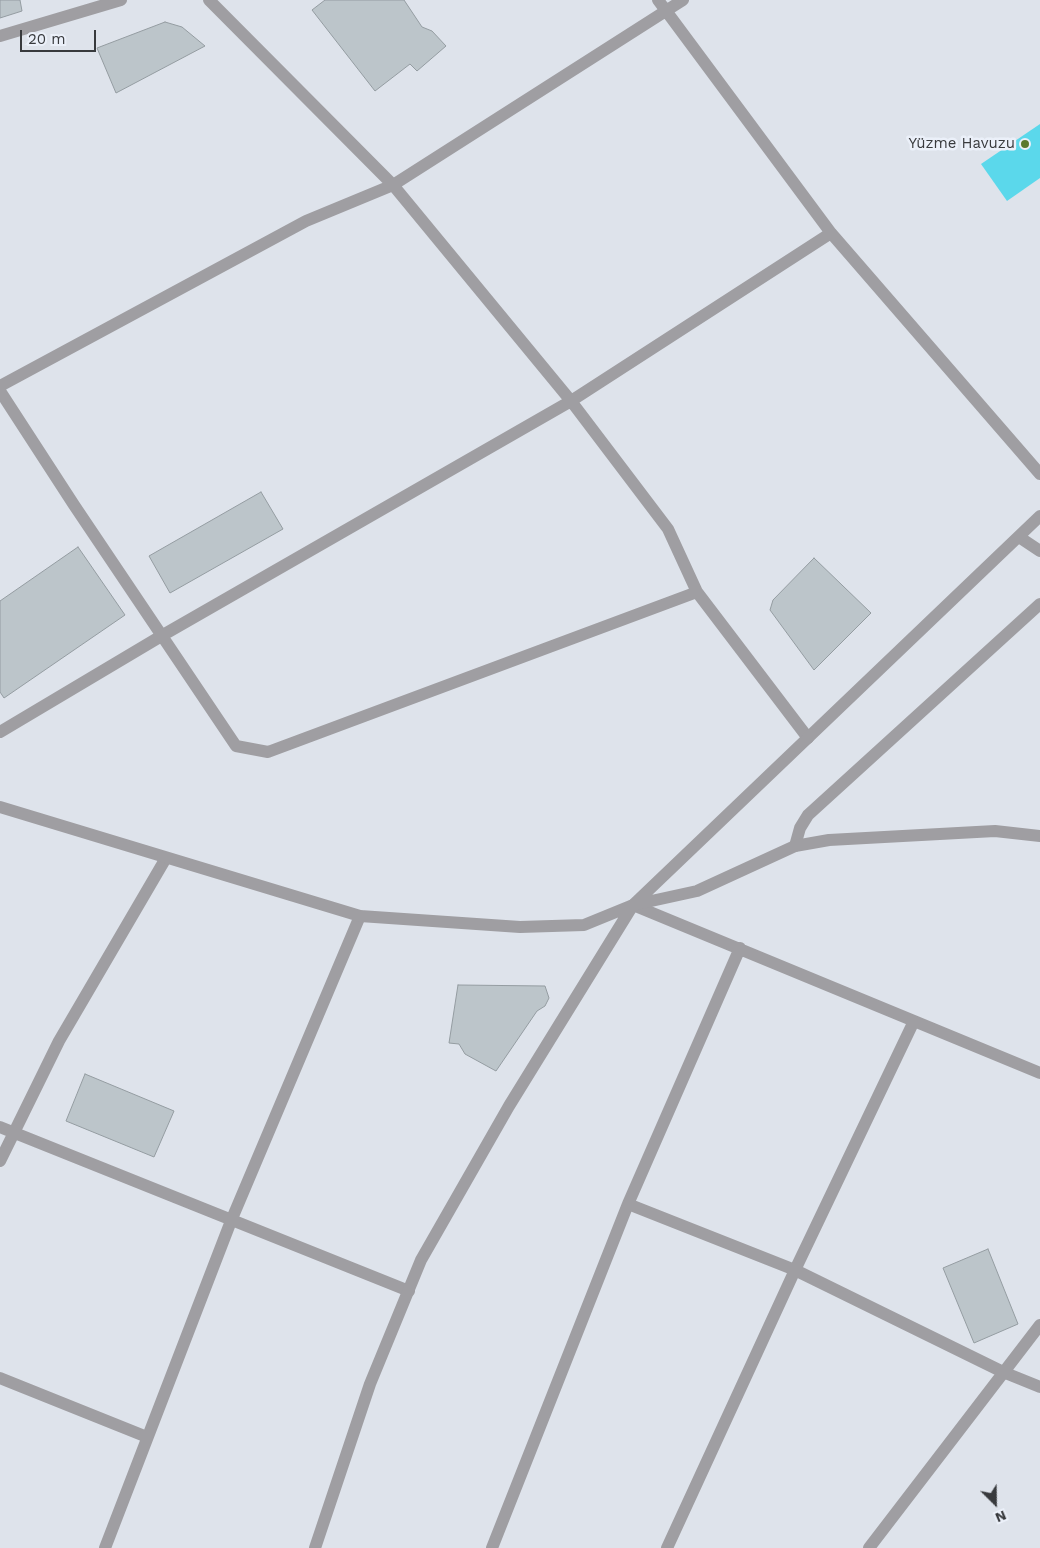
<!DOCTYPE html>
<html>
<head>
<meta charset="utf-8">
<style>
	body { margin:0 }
	#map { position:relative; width:1040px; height:1548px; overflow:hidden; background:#dee3eb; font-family:"Work Sans",sans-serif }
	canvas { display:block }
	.north { position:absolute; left:970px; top:1478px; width:50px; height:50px; -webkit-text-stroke:4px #ebf0f9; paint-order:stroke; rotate:157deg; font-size:14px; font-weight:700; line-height:20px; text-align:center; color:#383a3d }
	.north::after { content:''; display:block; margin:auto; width:18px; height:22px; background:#383a3d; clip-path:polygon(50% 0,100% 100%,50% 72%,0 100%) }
	.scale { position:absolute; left:20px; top:30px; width:76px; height:22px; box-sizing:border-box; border:2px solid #383a3d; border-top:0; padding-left:6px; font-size:15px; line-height:18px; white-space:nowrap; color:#383a3d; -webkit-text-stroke:4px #ebf0f9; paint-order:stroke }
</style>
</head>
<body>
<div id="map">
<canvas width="1040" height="1548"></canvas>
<div class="north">N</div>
<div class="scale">20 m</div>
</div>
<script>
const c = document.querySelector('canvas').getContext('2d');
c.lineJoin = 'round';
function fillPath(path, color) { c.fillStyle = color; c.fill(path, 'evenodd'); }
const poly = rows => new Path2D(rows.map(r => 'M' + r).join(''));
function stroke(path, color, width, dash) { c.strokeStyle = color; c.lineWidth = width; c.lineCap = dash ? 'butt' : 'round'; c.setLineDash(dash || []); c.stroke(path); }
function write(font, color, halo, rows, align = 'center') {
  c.font = font + ' "Work Sans",sans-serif'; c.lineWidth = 5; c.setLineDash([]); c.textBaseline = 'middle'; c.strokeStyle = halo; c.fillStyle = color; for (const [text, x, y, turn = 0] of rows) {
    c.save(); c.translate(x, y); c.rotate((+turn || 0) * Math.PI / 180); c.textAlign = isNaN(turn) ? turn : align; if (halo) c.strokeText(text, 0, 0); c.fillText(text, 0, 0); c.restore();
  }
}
fillPath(poly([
	[1040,124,1040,178,1007,201,981,164]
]), '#5bd8eb');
const building = poly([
	[0,0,20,0,22,11,0,18,0,0],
	[325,0,404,0,422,27,432,31,446,46,417,71,410,64,375,91,312,10,325,0],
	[165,22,182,27,205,46,116,93,97,48,165,22],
	[261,492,283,529,170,593,149,556,261,492],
	[78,547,125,615,4,698,0,692,0,601,78,547],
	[814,558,871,613,814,670,770,610,773,600,814,558],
	[458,985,545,986,549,998,545,1006,537,1011,496,1071,465,1054,459,1044,449,1043,458,985],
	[85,1074,174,1111,154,1157,66,1121,85,1074],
	[988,1249,1018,1324,974,1343,943,1268,988,1249]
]);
fillPath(building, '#bcc5ca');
stroke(building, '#949ca1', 1);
stroke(poly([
	[209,0,393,185,571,401,668,529,697,592,808,738],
	[658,0,831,233,1040,474],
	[0,36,121,0],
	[0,386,306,221,393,185,683,0],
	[0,391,74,505,236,746,268,752,697,592],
	[1019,537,1040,551],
	[0,732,163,635,571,401,831,233],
	[795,846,800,828,808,815,1040,604],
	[633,905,1040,1073],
	[0,1127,409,1291],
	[0,1161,59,1041,166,858],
	[628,1204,795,1270,1003,1372,1040,1387],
	[0,1378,147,1437],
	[105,1548,231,1221,360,916],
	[492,1548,628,1204,740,948],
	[667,1548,795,1270,914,1021],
	[869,1548,1040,1325]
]), '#9f9ea2', 12);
stroke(poly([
	[0,807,360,916,520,927,584,925,633,905,1040,516],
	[315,1548,370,1384,421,1260,509,1106,633,905,697,891,795,846,829,840,995,831,1040,836]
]), '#9f9ea2', 12);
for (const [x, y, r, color] of [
	[1025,144,5,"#5b792e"]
]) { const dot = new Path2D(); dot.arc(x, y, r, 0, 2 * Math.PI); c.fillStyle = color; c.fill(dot); stroke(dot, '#ebf0f9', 2); }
write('15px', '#383a3d', '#ebf0f9', [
	["Yüzme Havuzu",1015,144]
], 'right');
</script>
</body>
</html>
